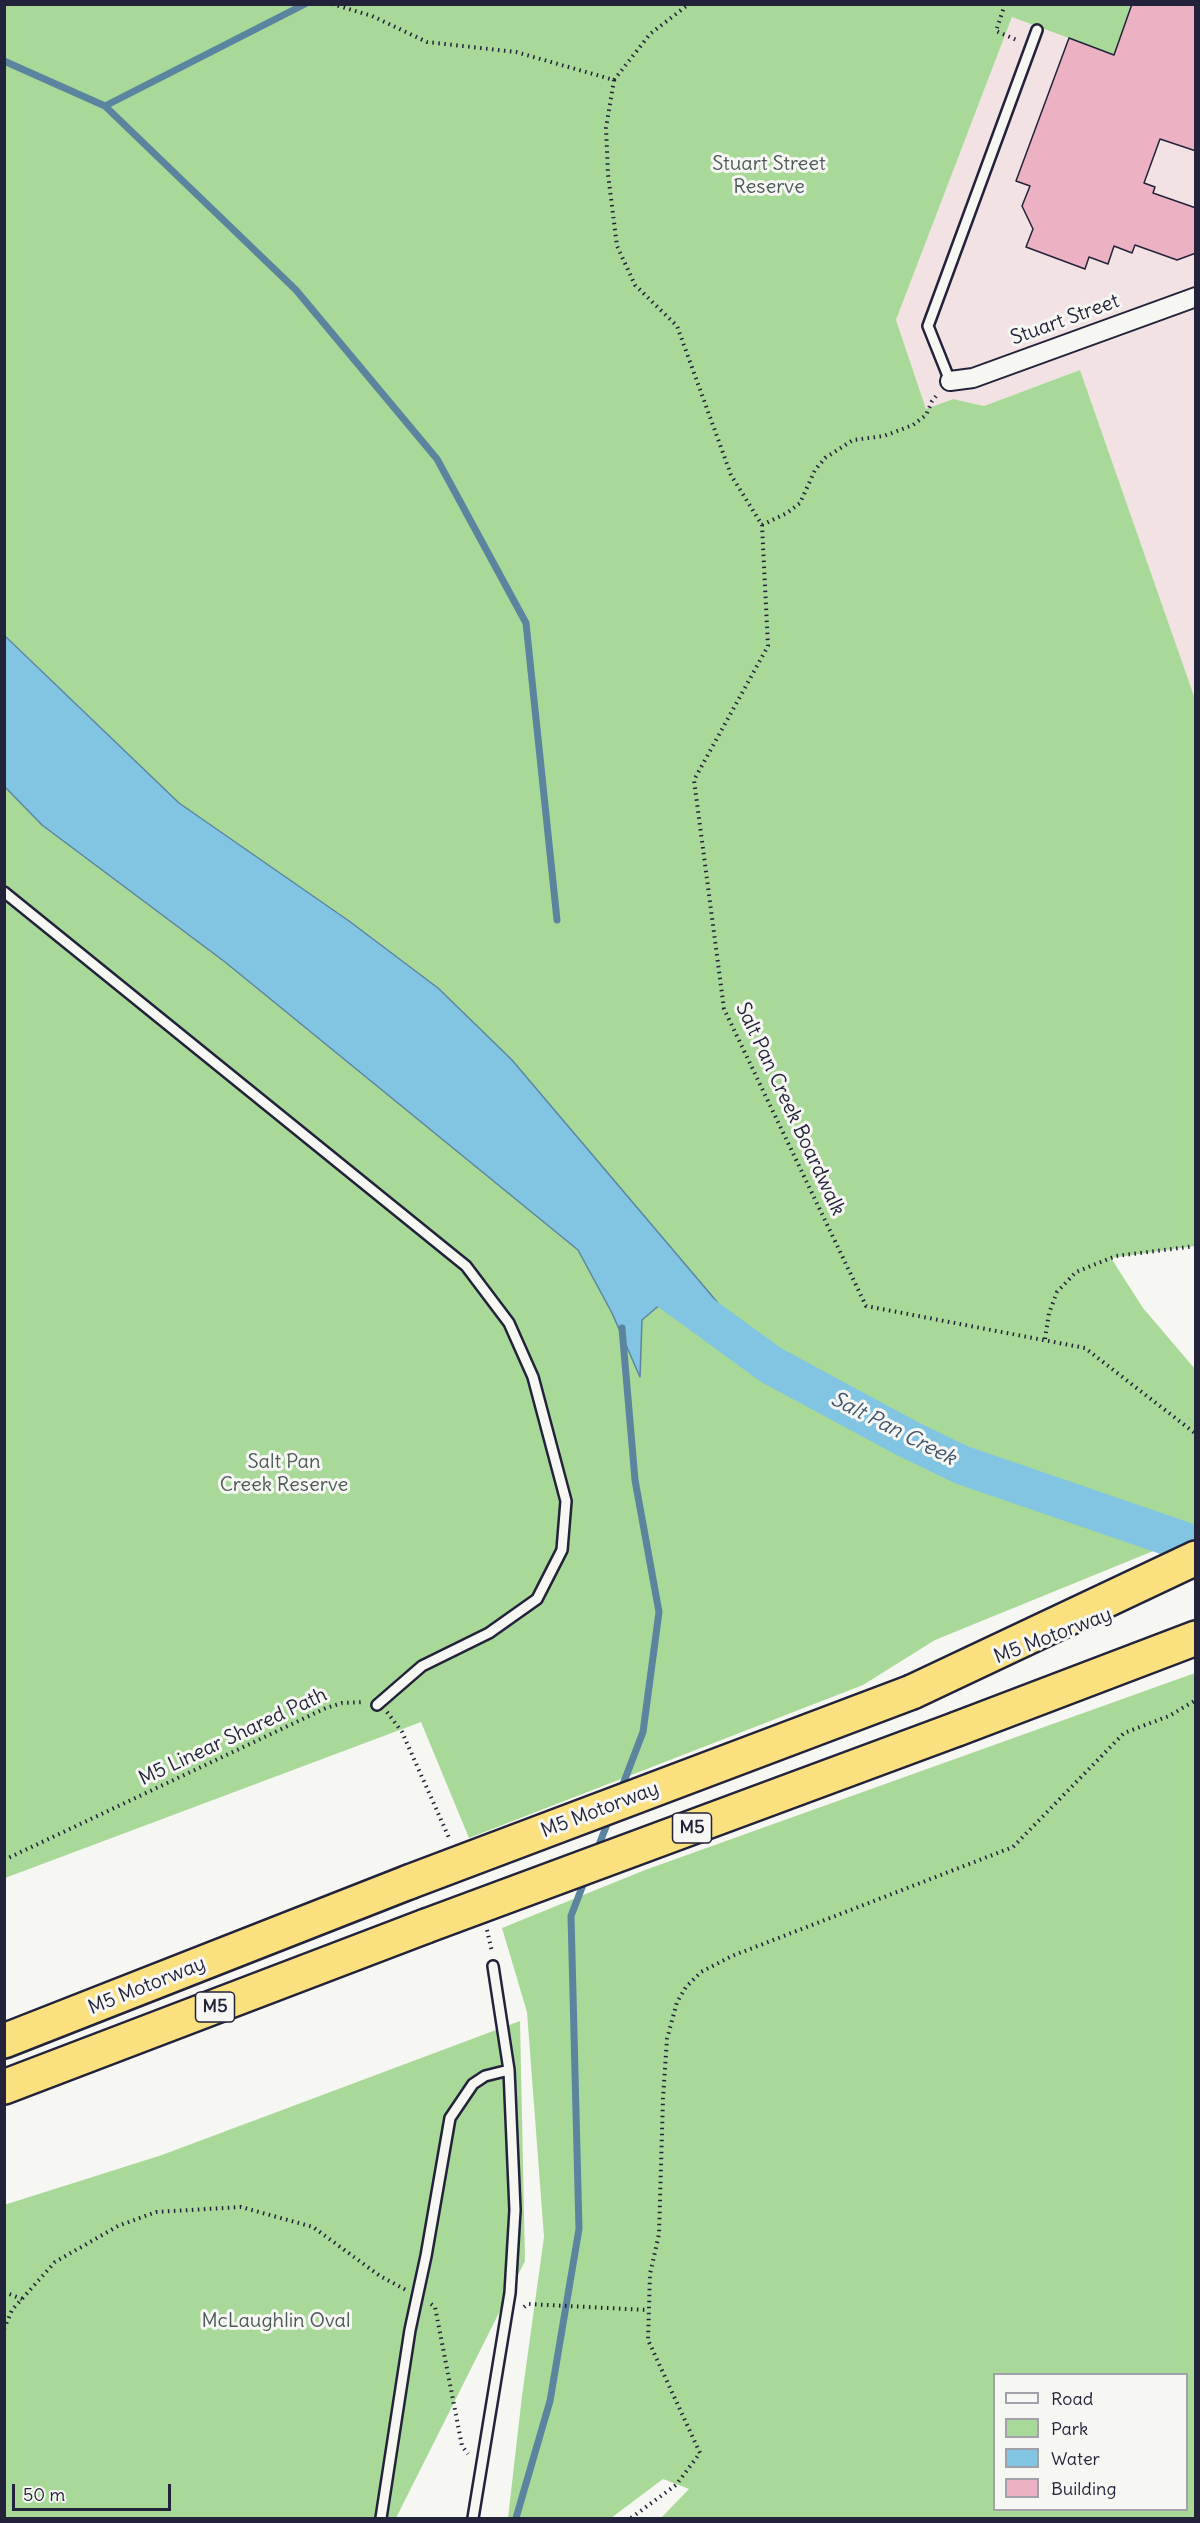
<!DOCTYPE html>
<html>
<head>
<meta charset="utf-8">
<style>
	body { margin:0 }
	#map { position:relative; width:1200px; height:2523px; overflow:hidden; background:#f6f6f2; font-family:Delius,sans-serif }
	canvas { display:block }
	.frame { position:absolute; inset:0; border:6px solid #22223b; pointer-events:none }
	.legend { position:absolute; left:993px; top:2373px; width:195px; height:138px; box-sizing:border-box; background:#f6f6f2; border:2px solid #a1a1a9; margin:0; padding:8px 10px; list-style:none; font-size:18px; color:#22223b }
	.legend li { display:flex; align-items:center; gap:12px; height:30px }
	.legend b { width:30px; border:2px solid #a1a1a9 }
	.scale { position:absolute; left:12px; top:2484px; width:159px; height:27px; box-sizing:border-box; border:3px solid #22223b; border-top:0; padding-left:8px; font-size:18px; line-height:21px; white-space:nowrap; color:#22223b; -webkit-text-stroke:4px #f6f6f2; paint-order:stroke }
</style>
</head>
<body>
<div id="map">
<canvas width="1200" height="2523"></canvas>
<div class="frame"></div>
<ul class="legend">
<li><b style="height:8px;background:#f6f6f2"></b>Road</li>
<li><b style="height:16px;background:#a9d998"></b>Park</li>
<li><b style="height:16px;background:#81c5e2"></b>Water</li>
<li><b style="height:16px;background:#ecb2c3"></b>Building</li>
</ul>
<div class="scale">50 m</div>
</div>
<script>
const c = document.querySelector('canvas').getContext('2d');
c.lineJoin = 'round';
function fillPath(path, color) { c.fillStyle = color; c.fill(path, 'evenodd'); }
const poly = rows => new Path2D(rows.map(r => 'M' + r).join(''));
function stroke(path, color, width, dash) { c.strokeStyle = color; c.lineWidth = width; c.lineCap = dash ? 'butt' : 'round'; c.setLineDash(dash || []); c.stroke(path); }
function write(font, color, halo, rows, align = 'center') {
  c.font = font + ' Delius,sans-serif'; c.lineWidth = 6; c.setLineDash([]); c.textBaseline = 'middle'; c.strokeStyle = halo; c.fillStyle = color; for (const [text, x, y, turn = 0] of rows) {
    c.save(); c.translate(x, y); c.rotate((+turn || 0) * Math.PI / 180); c.textAlign = isNaN(turn) ? turn : align; if (halo) c.strokeText(text, 0, 0); c.fillText(text, 0, 0); c.restore();
  }
}
fillPath(poly([
	[1132,5,1195,5,1195,699,1080,370,984,406,953,399,926,410,896,320,1012,17,1113,55]
]), '#f3e2e4');
fillPath(poly([
	[5,5,1132,5,1114,55,1012,17,896,320,926,409,953,399,984,406,1080,370,1195,699,1195,1246,1111,1258,1143,1308,1195,1369,1195,1534,935,1640,863,1685,469,1838,421,1722,5,1878,4,787,42,825,225,962,578,1250,612,1313,640,1375,642,1320,676,1291,717,1302,512,1060,438,988,349,921,179,803,5,635],
	[1195,1673,1195,2518,661,2518,689,2489,663,2479,611,2518,508,2518,522,2396,544,2237,527,2012,502,1928,645,1870],
	[994,2374,1186,2374,1186,2510,994,2510],
	[520,2021,525,2261,396,2518,5,2518,4,2205,162,2155]
]), '#a9d998');
const water = poly([
	[4,635,179,803,349,921,438,988,512,1060,718,1303,676,1291,642,1320,640,1377,612,1313,578,1250,225,962,42,825,5,787,4,635]
]);
fillPath(water, '#81c5e2');
stroke(water, '#5b849f', 1.5);
stroke(poly([
	[4,61,105,106,296,290,437,459,526,623,557,920],
	[105,106,305,4],
	[620,1792,643,1732,659,1612,635,1480,622,1328],
	[597,1850,609,1819],
	[516,2518,550,2401,579,2229,571,1916,586,1877]
]), '#5b849f', 7);
stroke(poly([
	[631,1263,771,1365,908,1439,962,1465,1183,1541,1196,1557]
]), '#81c5e2', 39);
const building = poly([
	[1132,4,1196,4,1196,151,1160,139,1144,183,1155,187,1153,193,1196,208,1196,253,1177,260,1135,245,1132,253,1114,246,1108,264,1089,257,1085,269,1026,247,1033,229,1022,206,1030,186,1016,181,1069,38,1114,55,1132,4]
]);
fillPath(building, '#ecb2c3');
stroke(building, '#22223b', 1.5);
const service = poly([
	[950,381,928,326,1037,30],
	[4,892,466,1266,509,1323,533,1377,566,1501,562,1550,537,1599,489,1633,422,1666,377,1705],
	[381,2518,410,2330,426,2256,450,2118,473,2084,485,2076,509,2070],
	[473,2518,510,2293,515,2210,509,2070,493,1966]
]);
const minor = poly([
	[950,381,973,378,1196,297]
]);
const motorway = poly([
	[912,1692,1196,1558],
	[957,1729,1196,1638],
	[4,2041,409,1882],
	[4,2087,426,1926]
]);
stroke(service, '#22223b', 14);
stroke(minor, '#22223b', 22);
stroke(motorway, '#22223b', 38);
stroke(poly([
	[332,4,372,16,427,42,516,52,614,80,606,128,608,174,617,246,635,285,677,326,731,475,762,525,768,646,694,780,724,1009,866,1306,1085,1348,1196,1434],
	[1005,4,996,31,1019,41],
	[614,80,650,34,689,4],
	[762,525,787,513,800,503,815,470,825,458,853,440,884,436,913,425,926,415,932,401,937,395],
	[1045,1339,1049,1313,1057,1292,1076,1272,1116,1256,1196,1246],
	[387,1712,402,1732,450,1840],
	[4,1860,326,1708,342,1703,365,1702],
	[487,1930,492,1952],
	[4,2292,22,2299],
	[431,2304,435,2307,462,2446,468,2454],
	[524,2307,528,2304,647,2310],
	[4,2329,12,2310,55,2262,118,2226,156,2212,241,2207,313,2227,380,2276,406,2290],
	[631,2518,676,2485,700,2453,648,2340,650,2274,659,2234,663,2098,667,2039,677,2002,686,1987,701,1972,732,1956,1013,1847,1124,1733,1169,1716,1196,1700]
]), '#22223b', 4, [1.5, 4.5]);
stroke(service, '#f6f6f2', 9);
stroke(minor, '#f6f6f2', 18);
stroke(motorway, '#fbe080', 33);
const motorwayBridge = poly([
	[409,1882,912,1692],
	[426,1926,957,1729]
]);
stroke(motorwayBridge, '#22223b', 38, []);
stroke(motorwayBridge, '#fbe080', 33);
for (const [x, y, w] of [
	[692,1828,39],
	[215,2007,39]
]) { const box = new Path2D(); box.roundRect(x - w / 2, y - 15, w, 30, 4.5); c.fillStyle = '#f6f6f2'; c.fill(box); stroke(box, '#22223b', 1.5); }
write('bold 18px', '#22223b', null, [
	["M5",692,1828],
	["M5",215,2007]
]);
write('20px', '#4a5957', '#f6f6f2', [
	["Stuart Street",769,164],
	["Reserve",769,187],
	["Salt Pan",284,1462],
	["Creek Reserve",284,1485],
	["McLaughlin Oval",276,2321]
]);
write('20px', '#22223b', '#f6f6f2', [
	["Stuart Street",1065,320,-20],
	["Salt Pan Creek Boardwalk",790,1109,65],
	["M5 Motorway",1053,1636,-21],
	["M5 Linear Shared Path",233,1737,-25],
	["M5 Motorway",600,1810,-21],
	["M5 Motorway",147,1986,-22]
]);
write('italic 21px', '#3e536d', '#f6f6f2', [
	["Salt Pan Creek",893,1429,27]
]);
</script>
</body>
</html>
